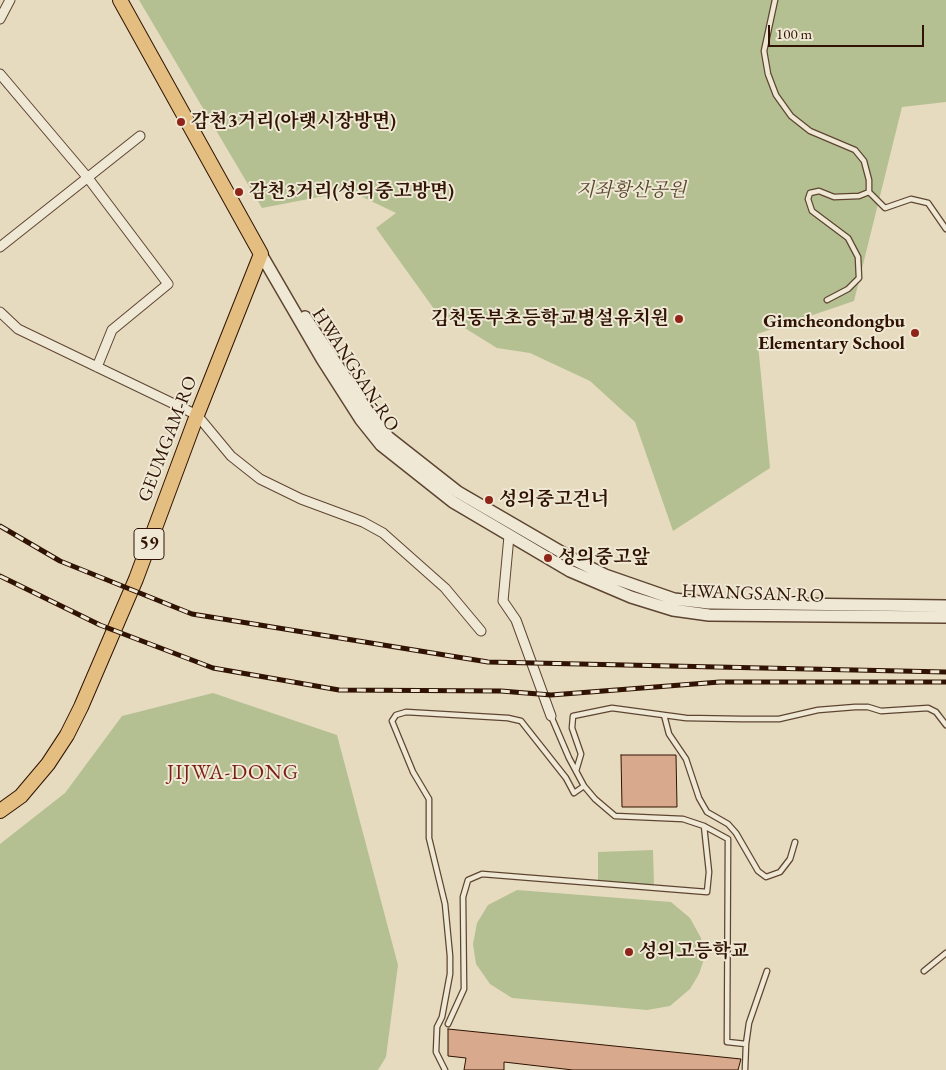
<!DOCTYPE html>
<html>
<head>
<meta charset="utf-8">
<style>
	body { margin:0 }
	#map { position:relative; width:946px; height:1070px; overflow:hidden; background:#e6dbbf; font-family:"EB Garamond",serif }
	canvas { display:block }
	.scale { position:absolute; left:768px; top:25px; width:156px; height:22px; box-sizing:border-box; border:2px solid #301303; border-top:0; padding-left:6px; font-size:15px; line-height:18px; white-space:nowrap; color:#301303; -webkit-text-stroke:4px #efe8d5; paint-order:stroke }
</style>
</head>
<body>
<div id="map">
<canvas width="946" height="1070"></canvas>
<div class="scale">100 m</div>
</div>
<script>
const c = document.querySelector('canvas').getContext('2d');
c.lineJoin = 'round';
function fillPath(path, color) { c.fillStyle = color; c.fill(path, 'evenodd'); }
const poly = rows => new Path2D(rows.map(r => 'M' + r).join(''));
function stroke(path, color, width, dash) { c.strokeStyle = color; c.lineWidth = width; c.lineCap = dash ? 'butt' : 'round'; c.setLineDash(dash || []); c.stroke(path); }
function write(font, color, halo, rows, align = 'center') {
  c.font = font + ' "EB Garamond","Noto Serif KR",serif'; c.lineWidth = 4; c.setLineDash([]); c.textBaseline = 'middle'; c.strokeStyle = halo; c.fillStyle = color; for (const [text, x, y, turn = 0] of rows) {
    c.save(); c.translate(x, y); c.rotate((+turn || 0) * Math.PI / 180); c.textAlign = isNaN(turn) ? turn : align; if (halo) c.strokeText(text, 0, 0); c.fillText(text, 0, 0); c.restore();
  }
}
fillPath(poly([
	[139,0,946,0,946,102,902,107,854,301,757,334,770,468,673,531,635,422,590,381,530,353,497,348,434,309,376,228,396,213,350,191,262,208],
	[213,693,337,735,398,965,386,1057,378,1070,0,1070,0,844,65,793,122,716],
	[653,850,654,885,598,881,598,852],
	[517,890,671,902,690,918,701,938,705,956,699,974,690,989,670,1006,647,1010,512,998,490,984,476,964,473,944,477,923,488,905]
]), '#b5c092');
const building = poly([
	[621,755,676,755,677,807,622,807,621,755],
	[448,1029,741,1059,738,1070,573,1070,504,1062,504,1070,464,1070,466,1058,448,1056,448,1029]
]);
fillPath(building, '#d8a98c');
stroke(building, '#301303', 1);
const service = poly([
	[775,0,764,51,768,74,776,95,791,116,810,131,855,150,864,161,869,180,869,192,859,196,834,197,819,191,810,193,808,199,812,211,848,238,858,257,859,278,848,289,827,300],
	[869,192,885,208,911,199,928,203,946,229],
	[664,715,669,734,686,759,699,798,707,812,728,824,736,833,758,871,766,877,780,872,790,859,795,842],
	[551,716,569,758,584,786,595,799,615,816,683,819,704,826,728,839,727,1042,746,1044,745,1070],
	[576,771,581,754,572,728,573,716,612,708,686,718,742,719,779,719,818,710,855,707,868,707,881,711,928,708,936,712,946,725],
	[924,971,946,953],
	[448,1024,464,989,463,897,468,880,482,874,707,892,709,872,704,826],
	[746,1044,749,1023,767,971],
	[445,1070,436,1052,437,1027,442,1017,450,974,450,956,445,904,429,838,429,799,413,772,392,721,396,715,406,712,508,718,521,721,566,778,574,793,584,786]
]);
const minor = poly([
	[0,19,10,0],
	[0,74,88,178,168,284,112,330,97,367],
	[0,247,140,136],
	[0,312,18,329,197,415,231,456,260,479,301,499,363,522,383,533,445,588,481,631],
	[509,536,503,601,516,620,551,716]
]);
const tertiary = poly([
	[261,254,322,359,361,420,381,445,453,502,570,571,631,597,673,610,709,615,946,617],
	[305,317,369,413,388,437,458,492,575,560,605,575,674,599,709,603,946,606]
]);
const primary = poly([
	[0,811,21,796,48,764,67,735,81,707,136,579,197,415,261,254,120,0]
]);
stroke(service, '#5e4532', 7);
stroke(minor, '#5e4532', 11);
stroke(tertiary, '#5e4532', 14);
stroke(primary, '#301303', 16);
stroke(service, '#efe8d5', 4.5);
stroke(minor, '#efe8d5', 9);
stroke(tertiary, '#efe8d5', 11);
stroke(primary, '#e3be80', 14);
const rail = poly([
	[0,526,60,561,192,614,488,662,946,672],
	[0,576,100,625,213,668,339,690,501,691,551,695,720,682,946,682]
]);
stroke(rail, '#301303', 5);
stroke(rail, '#efe8d5', 3, [9]);
for (const [x, y, r, color] of [
	[181,122,5,"#8f2418"],
	[239,192,5,"#8f2418"],
	[679,319,5,"#8f2418"],
	[915,333,5,"#8f2418"],
	[489,500,5,"#8f2418"],
	[548,558,5,"#8f2418"],
	[629,952,5,"#8f2418"]
]) { const dot = new Path2D(); dot.arc(x, y, r, 0, 2 * Math.PI); c.fillStyle = color; c.fill(dot); stroke(dot, '#efe8d5', 2); }
for (const [x, y, w] of [
	[149,544,30]
]) { const box = new Path2D(); box.roundRect(x - w / 2, y - 15.5, w, 31, 4); c.fillStyle = '#efe8d5'; c.fill(box); stroke(box, '#301303', 1); }
write('bold 18px', '#301303', null, [
	["59",149,544]
]);
write('bold 19px', '#301303', '#efe8d5', [
	["감천3거리(아랫시장방면)",191,122],
	["감천3거리(성의중고방면)",249,192],
	["김천동부초등학교병설유치원",669,319,"right"],
	["Gimcheondongbu",905,322,"right"],
	["Elementary School",905,344,"right"],
	["성의중고건너",499,500],
	["성의중고앞",558,558],
	["성의고등학교",639,952]
], 'left');
write('italic 19px', '#58472e', '#efe8d5', [
	["지좌황산공원",631,191]
]);
write('19px', '#301303', '#efe8d5', [
	["HWANGSAN-RO",355,370,57],
	["GEUMGAM-RO",168,439,-69],
	["HWANGSAN-RO",753,594,2]
]);
c.letterSpacing = '1px';
write('21px', '#7a1f14', '#efe8d5', [
	["JIJWA-DONG",233,773]
]);
c.letterSpacing = '0px';
</script>
</body>
</html>
